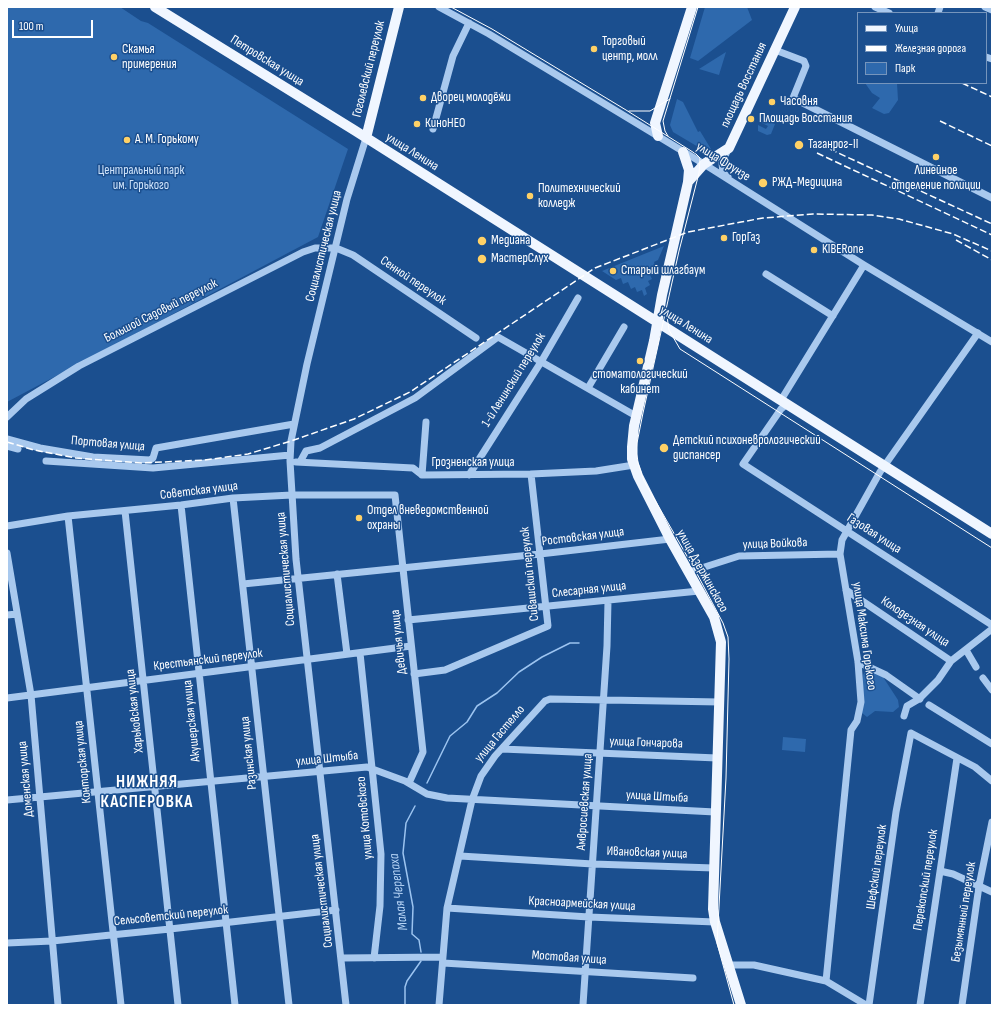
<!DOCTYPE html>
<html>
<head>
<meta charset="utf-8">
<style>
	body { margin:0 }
	#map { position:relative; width:999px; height:1012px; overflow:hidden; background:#1b4f8f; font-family:"Sofia Sans Condensed",sans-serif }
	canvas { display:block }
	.frame { position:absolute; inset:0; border:8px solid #fff; pointer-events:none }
	.legend { position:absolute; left:857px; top:12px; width:130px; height:72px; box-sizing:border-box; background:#1b4f8f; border:1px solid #7695bc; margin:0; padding:5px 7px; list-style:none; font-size:12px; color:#fff }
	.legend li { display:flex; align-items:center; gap:8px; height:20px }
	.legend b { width:20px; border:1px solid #7695bc }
	.scale { position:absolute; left:12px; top:20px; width:81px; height:18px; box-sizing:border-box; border:2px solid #fff; border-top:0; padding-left:5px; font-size:12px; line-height:14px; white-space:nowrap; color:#fff; -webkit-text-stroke:3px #1b4f8f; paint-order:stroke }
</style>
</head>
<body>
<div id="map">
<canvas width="999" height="1012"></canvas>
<div class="frame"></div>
<ul class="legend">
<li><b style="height:5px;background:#f0f6ff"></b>Улица</li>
<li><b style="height:5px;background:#fff"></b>Железная дорога</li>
<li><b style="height:11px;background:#2e69ad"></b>Парк</li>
</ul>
<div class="scale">100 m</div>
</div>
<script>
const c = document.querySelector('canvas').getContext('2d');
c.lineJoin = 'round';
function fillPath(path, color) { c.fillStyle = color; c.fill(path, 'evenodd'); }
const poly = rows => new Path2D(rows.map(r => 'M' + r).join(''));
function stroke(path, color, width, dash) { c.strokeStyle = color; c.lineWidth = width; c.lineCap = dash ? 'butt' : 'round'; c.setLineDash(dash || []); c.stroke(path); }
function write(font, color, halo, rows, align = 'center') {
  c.font = font + ' "Sofia Sans Condensed",sans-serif'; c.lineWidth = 3; c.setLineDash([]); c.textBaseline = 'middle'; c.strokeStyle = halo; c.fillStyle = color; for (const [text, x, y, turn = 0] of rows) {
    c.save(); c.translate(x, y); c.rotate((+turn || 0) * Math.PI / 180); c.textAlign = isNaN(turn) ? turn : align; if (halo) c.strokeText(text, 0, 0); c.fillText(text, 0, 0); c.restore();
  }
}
fillPath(poly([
	[7,7,120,7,141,21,148,23,348,149,318,237,7,402],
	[705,7,747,7,752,20,698,61,690,58],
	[726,52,719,75,699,69],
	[865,83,897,83,898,100,889,113,884,114,872,108,880,98,872,93],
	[677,99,683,102,698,132,700,131,711,149,705,151,673,132,670,125],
	[761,119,764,119,775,124,771,134,767,135,758,131,758,125,766,129,768,126,760,122],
	[664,246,658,260,654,262,656,267,652,269,653,274,650,275,652,279,648,281,650,285,645,288,647,294,644,296,642,290,637,292,635,287,631,289,628,282,623,284,621,278,616,280,602,271],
	[870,670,883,677,898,700,899,707,893,712,875,711,867,717,862,713,863,675,865,671],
	[783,737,806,739,805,752,782,750]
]), '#2e69ad');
stroke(poly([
	[427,783,450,736,467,722,477,706,497,693,519,672,542,657,570,643,579,643],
	[415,806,406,823,403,853,413,907,412,934,419,940,421,952],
	[405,1005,405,987,407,981,421,961]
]), '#9cc4f0', 1.5);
stroke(poly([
	[439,7,489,34,704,164,864,265,992,342],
	[875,7,889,13],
	[985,7,992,10],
	[938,13,940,7],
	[775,50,804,61,806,66,793,98,992,198],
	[986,57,992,59],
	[433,129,453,56,469,23],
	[728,177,723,173,722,163,728,149],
	[766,274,833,316],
	[588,388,624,327],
	[781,400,864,265],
	[787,404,781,409,743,464,992,625],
	[7,417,26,399,79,366,303,252,315,248,336,248,353,255,476,338],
	[7,439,40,448,93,457,150,460,153,458,156,448,294,424],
	[7,446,18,449],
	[46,461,153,468,290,455],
	[296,462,413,468,422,475,531,474,596,471,634,465],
	[300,462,306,451,320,448,415,398,498,337,636,416],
	[422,475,426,422],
	[469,475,541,362,578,298],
	[233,498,289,1005],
	[181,505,235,1005],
	[125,511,178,1005],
	[68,516,121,1005],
	[7,526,68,516,181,505,233,498,292,495,395,495,423,752,409,783],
	[7,553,31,695,58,1005],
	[689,572,739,556,840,554],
	[337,574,347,654],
	[243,584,540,554,670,539],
	[846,590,951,661],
	[7,615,17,614],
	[408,620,699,591],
	[966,650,976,667],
	[360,653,381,854,380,906,374,958],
	[858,662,886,675,920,699],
	[414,674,445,670,548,626,531,474],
	[983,678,992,690],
	[7,698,411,646],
	[929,705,992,744],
	[904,716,907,706,919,699,938,680,951,661,992,629],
	[502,749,717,758],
	[7,800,367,767,405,781,427,794,447,798,715,812],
	[460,856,593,864,714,868],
	[940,871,953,874,992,892],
	[447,908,589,917,715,922],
	[7,943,52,941,170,929,336,910],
	[342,958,443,957],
	[443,963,693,978],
	[728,965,754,965,826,981,866,1005],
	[826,981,851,730,857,721,861,702,858,662,840,554,842,540,880,472,978,333],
	[346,1005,296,559,290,461,291,441,307,364,347,199,366,138],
	[439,1005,447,908,472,800,481,776,495,756,545,701,550,699,720,702],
	[583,1005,607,646,608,601],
	[869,1005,896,812,911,733,975,767,992,781],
	[920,1005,957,758],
	[962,1005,979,886,992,822]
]), '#a9c9ee', 7);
stroke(poly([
	[155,7,354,130,992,534],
	[658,136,655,123,692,7],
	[366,138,399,7],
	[683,152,689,170,688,182],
	[741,1005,715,922,713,909,721,642,714,617,670,539,638,476,632,459,632,447,634,426,654,341,662,295,688,182,704,164,729,148,795,7]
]), '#f0f6ff', 10);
stroke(poly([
	[451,7,492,29,626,110,696,154,700,158,699,173,679,251,643,413,637,443,637,454,638,463,644,481,695,570,723,623,728,637,729,659,726,778,717,943,734,1005],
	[629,111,650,111,670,99],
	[668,136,665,131,663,121,698,7],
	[667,316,669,330,680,349,992,548]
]), '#fff', 1);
stroke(poly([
	[962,83,992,97],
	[940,121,992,146],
	[821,145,992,224],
	[817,153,992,235],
	[956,240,992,260],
	[7,442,34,450,76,458,141,463,205,460,248,454,291,441,354,419,410,392,595,268,688,232,741,222,763,218,813,214,872,215,899,219,953,234,992,251]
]), '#fff', 1.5, [7, 3]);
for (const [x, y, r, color] of [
	[594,49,4,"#ffd166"],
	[114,57,4,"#ffd166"],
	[423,98,4,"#ffd166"],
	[772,102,4,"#ffd166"],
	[751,119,4,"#ffd166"],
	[417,124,4,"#ffd166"],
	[127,140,4,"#ffd166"],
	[799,145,5,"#ffd166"],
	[936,157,4,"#ffd166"],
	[763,183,5,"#ffd166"],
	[530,196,4,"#ffd166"],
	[724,238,4,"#ffd166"],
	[482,241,5,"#ffd166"],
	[814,250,4,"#ffd166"],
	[482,259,5,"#ffd166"],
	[613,271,4,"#ffd166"],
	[640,361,4,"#ffd166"],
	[664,448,5,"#ffd166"],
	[359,518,4,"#ffd166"]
]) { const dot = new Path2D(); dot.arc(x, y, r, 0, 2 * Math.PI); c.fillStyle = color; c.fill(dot); stroke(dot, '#1b4f8f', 1.5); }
write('13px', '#fff', '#1b4f8f', [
	["Торговый",602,42],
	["центр, молл",602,57],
	["Скамья",122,50],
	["примерения",122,65],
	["Дворец молодёжи",431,98],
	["Часовня",780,102],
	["Площадь Восстания",759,119],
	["КиноНЕО",425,124],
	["А. М. Горькому",135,140],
	["Таганрог-II",808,145],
	["Линейное",936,171,"center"],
	["отделение полиции",936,186,"center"],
	["РЖД-Медицина",772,183],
	["Политехнический",538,189],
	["колледж",538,204],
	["ГорГаз",732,238],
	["Медиана",491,241],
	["KIBERone",822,250],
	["МастерСлух",491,259],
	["Старый шлагбаум",621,271],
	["стоматологический",640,375,"center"],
	["кабинет",640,390,"center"],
	["Детский психоневрологический",673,441],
	["диспансер",673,456],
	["Отдел вневедомственной",367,511],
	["охраны",367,526]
], 'left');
write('13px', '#fff', '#1b4f8f', [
	["Петровская улица",267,61,32],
	["Гоголевский переулок",369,69,-76],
	["площадь Восстания",744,85,-65],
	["улица Ленина",412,152,32],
	["улица Фрунзе",723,162,32],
	["Социалистическая улица",324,246,-76],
	["Сенной переулок",413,281,34],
	["Большой Садовый переулок",161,311,-27],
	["улица Ленина",686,325,32],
	["1-й Ленинский переулок",514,380,-58],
	["Портовая улица",108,444,5],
	["Грозненская улица",473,463],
	["Советская улица",199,491,-7],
	["Газовая улица",874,534,33],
	["Ростовская улица",583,537,-7],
	["улица Войкова",775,544,-2],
	["Социалистическая улица",286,569,-95],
	["улица Дзержинского",702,571,61],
	["Сивашский переулок",530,574,-96],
	["Слесарная улица",589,590,-6],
	["Колодезная улица",915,622,34],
	["улица Максима Горького",864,636,82],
	["Девичья улица",399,642,-96],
	["Крестьянский переулок",208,660,-7],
	["Харьковская улица",135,711,-96],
	["Акушерская улица",192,721,-96],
	["улица Гастелло",500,734,-50],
	["улица Гончарова",646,743,2],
	["Разинская улица",249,753,-96],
	["улица Штыба",327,759,-6],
	["Конторская улица",83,762,-96],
	["Доменская улица",26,779,-95],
	["улица Штыба",657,797,3],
	["Амвросиевская улица",585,802,-86],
	["улица Котовского",365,818,-95],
	["Ивановская улица",647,853,2],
	["Шефский переулок",877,867,-82],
	["Перекопский переулок",926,880,-81],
	["Социалистическая улица",322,891,-97],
	["Красноармейская улица",582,904,3],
	["Безымянный переулок",964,912,-81],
	["Сельсоветский переулок",171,916,-6],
	["Мостовая улица",569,958,4]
]);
write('13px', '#cfe3fa', '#1b4f8f', [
	["Центральный парк",141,171],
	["им. Горького",141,186]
]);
write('italic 14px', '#b5d3f5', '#1b4f8f', [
	["Малая Черепаха",399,892,-97]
]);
c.letterSpacing = '1px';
write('bold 17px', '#fff', '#1b4f8f', [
	["НИЖНЯЯ",147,783],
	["КАСПЕРОВКА",147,803]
]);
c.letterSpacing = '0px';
</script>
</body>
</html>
